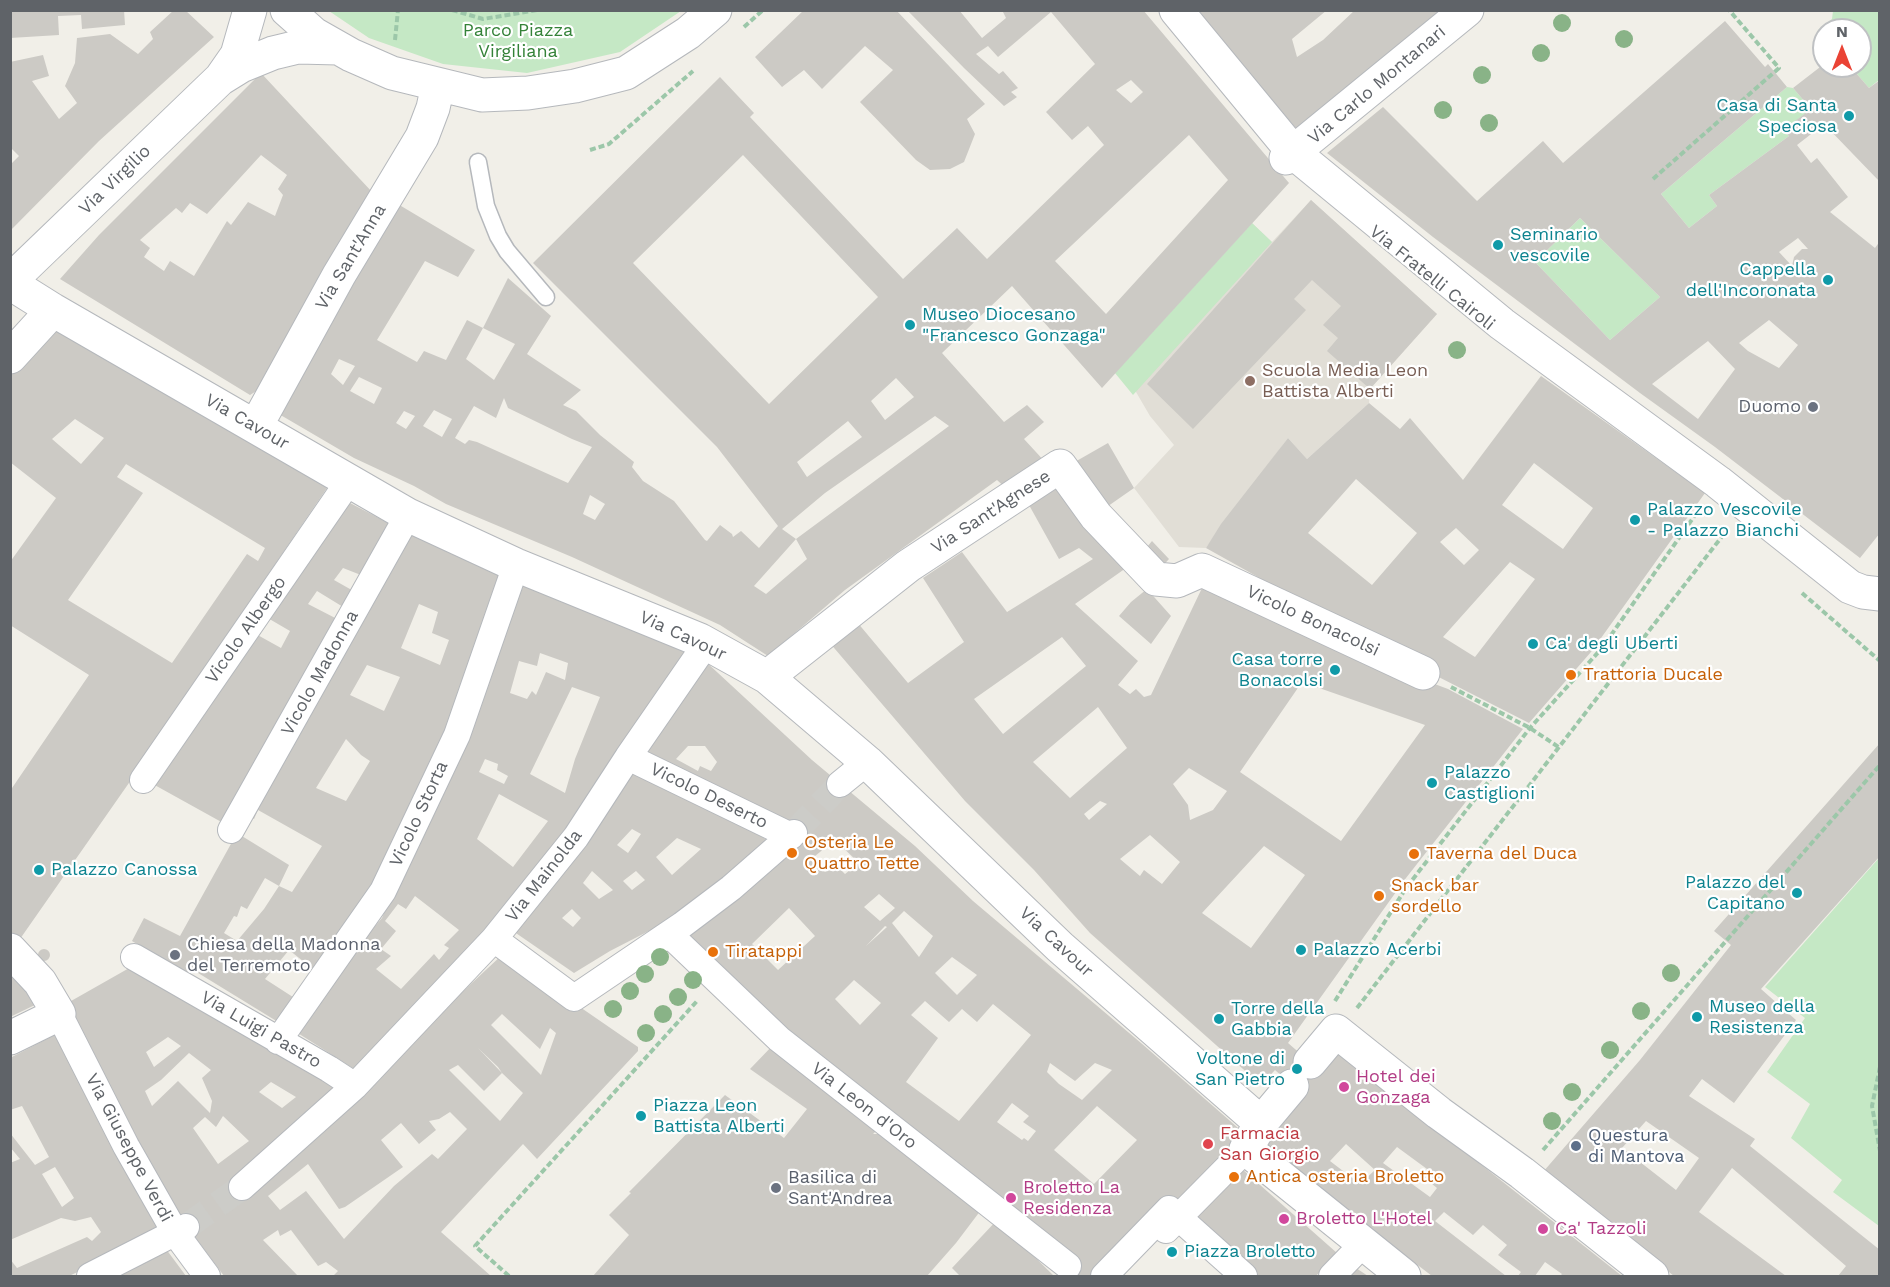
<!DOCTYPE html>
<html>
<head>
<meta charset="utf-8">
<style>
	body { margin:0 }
	#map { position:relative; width:1890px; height:1287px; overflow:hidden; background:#f1efe8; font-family:"Work Sans",sans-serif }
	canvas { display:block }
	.frame { position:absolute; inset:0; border:12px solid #5f6368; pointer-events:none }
	.north { position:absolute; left:1812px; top:18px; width:60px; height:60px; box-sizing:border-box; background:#fff; border:2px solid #bfc1c3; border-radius:50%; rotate:0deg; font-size:16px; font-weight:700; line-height:24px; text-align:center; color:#5f6368 }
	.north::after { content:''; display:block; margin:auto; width:21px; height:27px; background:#ea4335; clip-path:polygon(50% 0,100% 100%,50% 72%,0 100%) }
</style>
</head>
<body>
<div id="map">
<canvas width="1890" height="1287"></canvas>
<div class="frame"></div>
<div class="north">N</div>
</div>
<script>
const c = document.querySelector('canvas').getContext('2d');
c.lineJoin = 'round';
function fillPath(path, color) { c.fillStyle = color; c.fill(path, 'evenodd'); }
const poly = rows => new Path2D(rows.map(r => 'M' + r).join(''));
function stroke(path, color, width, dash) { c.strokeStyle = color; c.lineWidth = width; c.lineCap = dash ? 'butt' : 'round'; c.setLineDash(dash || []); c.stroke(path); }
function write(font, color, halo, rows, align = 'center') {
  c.font = font + ' "Work Sans",sans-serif'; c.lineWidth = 4.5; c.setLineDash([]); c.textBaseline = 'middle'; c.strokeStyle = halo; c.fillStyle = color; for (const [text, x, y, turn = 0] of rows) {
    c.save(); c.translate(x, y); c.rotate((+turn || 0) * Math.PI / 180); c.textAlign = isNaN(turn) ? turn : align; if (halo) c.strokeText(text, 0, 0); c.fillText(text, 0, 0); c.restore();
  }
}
fillPath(poly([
	[1311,200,1437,314,1370,389,1369,403,1307,459,1288,438,1206,548,1179,547,1134,488,1174,445,1150,416,1136,392,1115,373,1252,223,1272,242]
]), '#e1ded6');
fillPath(poly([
	[329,11,681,11,620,52,527,73,443,64,369,38],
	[1833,11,1879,11,1879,80,1869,88,1850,66,1860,66,1860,30,1824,30,1824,36,1818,30,1832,19],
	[1787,87,1793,88,1811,109,1784,130,1789,136,1709,195,1717,206,1689,228,1661,194],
	[1580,218,1660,297,1610,340,1535,262],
	[1252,223,1272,242,1133,395,1115,373],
	[1879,858,1879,1226,1833,1192,1842,1180,1791,1138,1810,1104,1767,1072,1805,1018,1765,987]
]), '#c5e8c5');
fillPath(poly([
	[10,10,124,10,125,25,82,29,81,15,58,16,59,35,10,38],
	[174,10,185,10,214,37,99,141,10,231,10,165,19,156,10,147,10,62,43,55,49,76,32,81,59,119,77,103,65,86,75,63,77,38,110,34,138,54,153,39,150,32],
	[804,10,896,10,985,104,967,119,975,134,964,162,950,169,930,170,916,160,860,102,893,70,865,46,822,89,804,70,782,87,755,57],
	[907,10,959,10,982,38,1006,18,1002,10,1143,10,1289,183,1102,388,1012,286,942,353,1004,422,1027,405,1044,422,1024,439,1047,464,1011,493,997,480,845,590,768,656,720,625,572,557,446,504,414,486,354,458,272,410,391,200,475,250,458,277,425,261,377,340,417,362,424,351,446,360,467,320,483,328,466,359,494,380,515,344,483,328,508,278,551,316,527,354,581,390,563,405,576,411,600,435,634,462,632,467,643,481,674,501,705,540,707,541,720,525,732,534,733,537,741,531,759,548,778,526,717,447,533,263,720,77,754,113,750,117,903,279,957,228,987,259,1104,145,1088,126,1072,140,1046,112,1095,64,1051,12,998,57,988,46,976,54,999,74,1003,71,1018,88,1011,92,1017,97,1004,106,964,68],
	[1131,80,1143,92,1131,103,1116,90],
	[1189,135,1228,180,1106,314,1055,261],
	[743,155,878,297,769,404,633,263],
	[339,359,355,366,343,385,331,374],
	[359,377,382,388,374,404,350,391],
	[896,378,914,397,885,420,871,401],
	[504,398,508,408,572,439,592,447,568,483,477,442,469,440,465,444,455,438,474,406,496,418],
	[434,410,452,419,442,437,423,426],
	[404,411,415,416,406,429,396,423],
	[935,416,949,426,796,539,782,529,825,493],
	[848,421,862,437,807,477,797,462],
	[590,495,605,504,595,520,583,514],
	[796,539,807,559,766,594,754,586],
	[1195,10,1327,10,1292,39,1297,57,1323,40,1355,10,1450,10,1300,133],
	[1725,21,1765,67,1768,64,1787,87,1661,194,1689,228,1717,206,1709,195,1789,136,1783,130,1811,109,1793,88,1824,64,1824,66,1850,66,1869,88,1880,80,1880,182,1824,124,1797,145,1811,163,1817,158,1848,197,1830,212,1875,248,1880,241,1880,533,1860,558,1715,447,1640,393,1433,237,1327,153,1383,107,1477,201,1543,141,1563,163],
	[1580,218,1660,297,1610,340,1535,262],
	[1798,238,1808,249,1802,249,1794,257,1792,266,1779,252],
	[1769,320,1798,345,1779,368,1748,351,1739,343],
	[1708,341,1735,369,1698,419,1652,384],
	[261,73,373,193,264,386,250,395,60,279,99,235],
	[261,155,287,175,278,189,283,195,275,216,248,202,231,225,227,221,194,276,170,261,164,271,144,257,150,248,140,240,176,208,182,213,190,203,207,214],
	[1311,200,1437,314,1370,389,1327,351,1338,338,1323,325,1341,306,1312,280,1294,299,1306,310,1193,429,1147,384],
	[49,321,221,422,327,488,166,725,131,780,20,939,10,933,10,791,89,675,10,625,10,562,56,498,10,462,10,367],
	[75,419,104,438,81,464,52,439],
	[126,464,265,548,258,561,247,554,172,663,68,600,143,493,117,477],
	[1541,376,1705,493,1591,652,1529,723,1417,666,1206,548,1221,524,1288,438,1307,459,1369,403,1400,429,1410,418,1463,480],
	[1534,463,1593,508,1563,549,1502,505],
	[1356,479,1417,533,1372,585,1308,533],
	[1456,528,1479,550,1464,565,1440,542],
	[1510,562,1535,579,1475,657,1443,637],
	[1108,443,1134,488,1101,511,1073,463],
	[1059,487,1126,568,1075,604,1138,661,1118,685,1130,694,1136,689,1144,697,1151,695,1202,588,1368,659,1448,689,1523,729,1406,878,1288,1043,1310,1062,1336,1050,1622,1276,1560,1276,1562,1274,1545,1262,1535,1276,1518,1276,1521,1272,1498,1255,1507,1245,1483,1225,1473,1235,1444,1212,1435,1221,1506,1276,1432,1276,1262,1146,1303,1095,1275,1070,1261,1085,1090,933,1034,870,965,801,829,642,857,622,908,683,964,642,923,578,962,552,1007,612,1093,559,1079,548,1059,559,1029,505],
	[1062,637,1086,666,1003,734,974,699],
	[1302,682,1425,725,1341,841,1240,772],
	[1098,707,1127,748,1070,798,1033,762],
	[1189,768,1227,791,1213,810,1190,820,1188,805,1173,784],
	[1100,801,1107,804,1089,820,1084,814],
	[1150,835,1180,862,1162,884,1144,870,1140,876,1120,859],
	[1264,846,1305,875,1251,948,1202,913],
	[1346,1144,1375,1170,1360,1184,1330,1161],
	[1397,1147,1427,1169,1421,1175,1437,1188,1430,1197,1383,1163],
	[350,503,396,527,366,577,343,568,334,580,357,593,348,610,317,591,308,604,341,621,225,824,151,783,254,633,281,648,290,631,266,617],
	[408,531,508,572,405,831,337,939,313,969,289,950,265,979,296,999,278,1022,190,968,187,978,172,965,132,941,144,918,180,936,237,833,289,865,279,886,265,878,247,909,241,906,237,917,234,916,224,933,237,941,264,909,279,886,292,892,322,846,258,810,254,819,248,816],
	[419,604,438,612,432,633,449,640,440,665,401,648],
	[367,665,400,677,384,711,350,695],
	[346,739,361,755,370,761,346,801,316,788],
	[1152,541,1169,559,1159,570,1142,553],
	[519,578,592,609,686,653,530,882,359,1072,293,1030,351,954,382,918],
	[540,653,568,663,565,680,546,672,536,695,532,691,527,699,510,693,519,661,537,666],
	[572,687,600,697,575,759,565,793,530,774],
	[485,759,498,764,497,770,508,776,504,784,479,772],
	[499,794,548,821,513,867,477,839],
	[415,896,459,930,444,945,449,948,439,960,434,954,401,989,376,969,391,956,381,949,396,931,385,921,398,904,406,909],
	[1147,589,1171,616,1151,644,1119,616,1131,602],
	[704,660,812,760,915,846,973,901,1141,1043,1245,1134,1102,1276,1058,1276,1071,1262,854,1091,683,937,798,835,644,751],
	[688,746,705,746,717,762,711,771,700,766,698,771,676,759],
	[835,840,859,863,845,874,835,864,825,872,810,860],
	[879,894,895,908,880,921,864,907],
	[789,908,815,936,778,970,752,944],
	[904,911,933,936,919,957,892,923],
	[885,926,887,927,866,946],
	[952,957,977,975,957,995,935,973],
	[854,980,881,1003,860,1025,835,999],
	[925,1001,949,1022,962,1009,977,1022,993,1004,1031,1035,959,1121,906,1082,938,1038,911,1015],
	[1050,1063,1075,1081,1095,1063,1112,1070,1082,1100,1059,1084,1047,1072],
	[1012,1103,1029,1116,1023,1122,1036,1131,1028,1141,1024,1138,1022,1140,997,1122],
	[1097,1106,1137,1140,1094,1184,1054,1150],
	[1880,743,1880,856,1761,989,1796,1020,1734,1103,1702,1079,1689,1096,1755,1139,1750,1146,1880,1250,1880,1276,1838,1276,1846,1266,1732,1168,1699,1212,1786,1276,1674,1276,1543,1172,1640,1060,1731,945,1714,931],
	[1646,1121,1699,1158,1676,1190,1622,1148],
	[626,770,745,822,770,843,676,917,610,951,574,973,510,929],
	[632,829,641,834,628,853,617,845],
	[677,838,701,849,672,875,656,857],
	[592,871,613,890,599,899,583,883],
	[636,871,645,880,632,890,623,881],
	[572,909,581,918,573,927,562,918],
	'38 955a6 6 0 1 1 12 0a6 6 0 1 1-12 0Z',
	[503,954,638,1047,638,1051,537,1159,523,1144,441,1232,491,1276,333,1276,338,1271,326,1262,318,1266,291,1230,280,1236,278,1230,263,1240,298,1276,224,1276,170,1204,64,1005,131,967,343,1091,414,1037],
	[502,1014,540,1049,550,1028,556,1033,541,1075,491,1025],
	[168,1037,181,1046,154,1067,146,1052],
	[478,1048,498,1067,502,1073],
	[189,1053,211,1070,202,1078,212,1101,210,1113,178,1081,152,1106,145,1091,161,1080],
	[458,1065,484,1091,502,1073,523,1093,500,1121,449,1070],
	[271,1082,296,1097,282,1108,259,1092],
	[450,1112,467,1129,438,1159,432,1154,394,1186,344,1239,306,1191,280,1210,268,1196,308,1164,339,1209,345,1207,403,1167,381,1140,401,1123,419,1144,436,1130,429,1121,439,1119],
	[223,1116,249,1141,218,1164,193,1128,205,1117,216,1127],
	[10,969,39,1003,10,1017],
	[60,1032,161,1233,69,1276,10,1276,10,1259,17,1268,87,1237,92,1241,101,1232,91,1217,75,1221,61,1218,10,1240,10,1163,20,1159,10,1147,10,1133,35,1165,49,1157,22,1106,10,1110,10,1058],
	[55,1167,74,1198,62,1207,42,1174],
	[775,1043,880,1127,873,1134,882,1134,981,1210,956,1243,927,1276,593,1276,629,1235,609,1215,631,1193,629,1192,725,1095,784,1138,807,1109,750,1069],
	[1242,1169,1337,1253,1316,1276,1244,1276,1187,1227],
	[997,1220,1054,1276,960,1276,952,1268],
	[166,1249,186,1276,116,1276],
	[1356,1268,1368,1276,1347,1276]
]), '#cccac5');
stroke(poly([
	[794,833,840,784],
	[186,1227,242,1187]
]), '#ccccc8', 26, [26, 13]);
const service = poly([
	[478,162,486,206,498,236,507,251,546,297]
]);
const pedestrian = poly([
	[628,757,791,836],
	[143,780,349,481],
	[840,784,867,762],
	[231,830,408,515],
	[669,934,779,1039,1068,1266],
	[494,939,574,998,682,925,731,888,794,833],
	[134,957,329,1069,355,1086],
	[59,1014,126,1146,176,1234,207,1276],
	[278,1041,383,891,457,735,516,565],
	[242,1187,355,1086,494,939,576,837,628,757,706,644],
	[1166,1230,1246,1149],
	[90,1276,186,1227],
	[1104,1276,1169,1209,1244,1276],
	[1332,1276,1363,1244]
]);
const minor = poly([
	[287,10,314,34,351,55,392,73,482,95,528,93,575,86,626,73,688,33,715,10],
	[1176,10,1294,153,1502,324,1718,482,1850,587,1863,592,1880,594],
	[221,78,237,55,250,10],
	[1286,158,1467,10],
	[10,281,220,79,241,66,273,53,298,47,338,48],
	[10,283,53,310,408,515,516,565,700,640,767,677,867,762,1060,947,1261,1123],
	[10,357,53,310],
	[256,426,339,275,422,137,433,108,438,85],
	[767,677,908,566,1060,466,1096,516,1156,579,1177,581,1202,570,1423,673],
	[10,950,40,982,59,1014,10,1038],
	[1310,1062,1336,1031,1439,1113,1522,1173,1652,1276],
	[1292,1086,1261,1123,1246,1149,1404,1276]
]);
stroke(service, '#b5b8bc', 19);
stroke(pedestrian, '#b5b8bc', 28);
stroke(minor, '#b5b8bc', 35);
stroke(poly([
	[452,10,483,19,537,10],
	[744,27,763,10],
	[395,40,398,10],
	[590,150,609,144,693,71],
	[1653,179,1779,68,1729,10],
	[1802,593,1880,661],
	[1451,687,1530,728,1560,748],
	[1335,1001,1406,888,1530,728,1602,648,1700,508],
	[1357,1008,1727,530],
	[1880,1067,1872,1106,1880,1151],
	[1543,1150,1880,765],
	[509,1276,475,1246,698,1000]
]), '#9cc7a9', 4, [6, 3]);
stroke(service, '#fff', 16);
stroke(pedestrian, '#fff', 26);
stroke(minor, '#fff', 33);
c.fillStyle = '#89b387';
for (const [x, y] of [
	[1562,23],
	[1624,39],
	[1541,53],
	[1482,75],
	[1443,110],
	[1489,123],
	[1457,350],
	[660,957],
	[1671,973],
	[645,974],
	[693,980],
	[630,991],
	[678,997],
	[613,1009],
	[1641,1011],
	[663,1014],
	[646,1033],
	[1610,1050],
	[1572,1092],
	[1552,1121]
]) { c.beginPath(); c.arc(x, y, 9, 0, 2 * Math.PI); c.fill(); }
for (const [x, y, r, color] of [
	[1849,116,6,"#0f9aa8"],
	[1498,245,6,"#0f9aa8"],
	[1828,280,6,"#0f9aa8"],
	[910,325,6,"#0f9aa8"],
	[1250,381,6,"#8d6e63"],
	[1813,407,6,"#6b7280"],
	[1635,520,6,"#0f9aa8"],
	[1533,644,6,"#0f9aa8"],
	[1335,670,6,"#0f9aa8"],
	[1571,675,6,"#e8710a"],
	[1432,783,6,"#0f9aa8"],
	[792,853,6,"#e8710a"],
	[1414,854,6,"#e8710a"],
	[39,870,6,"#0f9aa8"],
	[1797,893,6,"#0f9aa8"],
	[1379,896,6,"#e8710a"],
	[1301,950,6,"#0f9aa8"],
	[713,952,6,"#e8710a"],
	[175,955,6,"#6b7280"],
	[1697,1017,6,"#0f9aa8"],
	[1219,1019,6,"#0f9aa8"],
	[1297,1069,6,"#0f9aa8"],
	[1344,1087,6,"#d1479c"],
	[641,1116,6,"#0f9aa8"],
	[1208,1144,6,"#e0444e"],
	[1576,1146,6,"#5c6f8a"],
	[1234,1177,6,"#e8710a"],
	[776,1188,6,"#6b7280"],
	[1011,1198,6,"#d1479c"],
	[1284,1219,6,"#d1479c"],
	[1543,1229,6,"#d1479c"],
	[1172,1252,6,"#0f9aa8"]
]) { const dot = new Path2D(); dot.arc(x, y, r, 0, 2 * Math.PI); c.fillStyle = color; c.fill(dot); stroke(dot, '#fff', 2); }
write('18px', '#348238', '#fff', [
	["Parco Piazza",518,31],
	["Virgiliana",518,52]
]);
write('18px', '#5f6368', '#fff', [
	["Via Carlo Montanari",1377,85,-40],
	["Via Virgilio",115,180,-44],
	["Via Sant'Anna",351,257,-59],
	["Via Fratelli Cairoli",1432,278,39],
	["Via Cavour",247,422,30],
	["Via Sant'Agnese",991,512,-33],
	["Vicolo Bonacolsi",1313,621,25],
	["Vicolo Albergo",246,630,-55],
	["Via Cavour",683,636,25],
	["Vicolo Madonna",320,673,-61],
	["Vicolo Deserto",709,796,26],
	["Vicolo Storta",419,814,-65],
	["Via Mainolda",544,876,-52],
	["Via Cavour",1056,942,43],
	["Via Luigi Pastro",261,1030,30],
	["Via Leon d'Oro",864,1106,38],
	["Via Giuseppe Verdi",129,1148,62]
]);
write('18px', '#0d838f', '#fff', [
	["Casa di Santa",1837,106,"right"],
	["Speciosa",1837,127,"right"],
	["Seminario",1510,235],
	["vescovile",1510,256],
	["Cappella",1816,270,"right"],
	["dell'Incoronata",1816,291,"right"],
	["Museo Diocesano",922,315],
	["\"Francesco Gonzaga\"",922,336],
	["Palazzo Vescovile",1647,510],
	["- Palazzo Bianchi",1647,531],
	["Ca' degli Uberti",1545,644],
	["Casa torre",1323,660,"right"],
	["Bonacolsi",1323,681,"right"],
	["Palazzo",1444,773],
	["Castiglioni",1444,794],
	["Palazzo Canossa",51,870],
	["Palazzo del",1785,883,"right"],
	["Capitano",1785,904,"right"],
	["Palazzo Acerbi",1313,950],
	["Museo della",1709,1007],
	["Resistenza",1709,1028],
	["Torre della",1231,1009],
	["Gabbia",1231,1030],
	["Voltone di",1285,1059,"right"],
	["San Pietro",1285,1080,"right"],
	["Piazza Leon",653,1106],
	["Battista Alberti",653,1127],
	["Piazza Broletto",1184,1252]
], 'left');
write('18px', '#785e54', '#fff', [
	["Scuola Media Leon",1262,371],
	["Battista Alberti",1262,392]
], 'left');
write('18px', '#5b616d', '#fff', [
	["Duomo",1801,407,"right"],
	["Chiesa della Madonna",187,945],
	["del Terremoto",187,966],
	["Basilica di",788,1178],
	["Sant'Andrea",788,1199]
], 'left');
write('18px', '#c56008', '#fff', [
	["Trattoria Ducale",1583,675],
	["Osteria Le",804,843],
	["Quattro Tette",804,864],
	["Taverna del Duca",1426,854],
	["Snack bar",1391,886],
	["sordello",1391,907],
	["Tiratappi",725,952],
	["Antica osteria Broletto",1246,1177]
], 'left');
write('18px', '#b23c85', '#fff', [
	["Hotel dei",1356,1077],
	["Gonzaga",1356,1098],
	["Broletto La",1023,1188],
	["Residenza",1023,1209],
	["Broletto L'Hotel",1296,1219],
	["Ca' Tazzoli",1555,1229]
], 'left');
write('18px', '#be3a42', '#fff', [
	["Farmacia",1220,1134],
	["San Giorgio",1220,1155]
], 'left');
write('18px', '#4e5e75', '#fff', [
	["Questura",1588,1136],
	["di Mantova",1588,1157]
], 'left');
</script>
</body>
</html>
